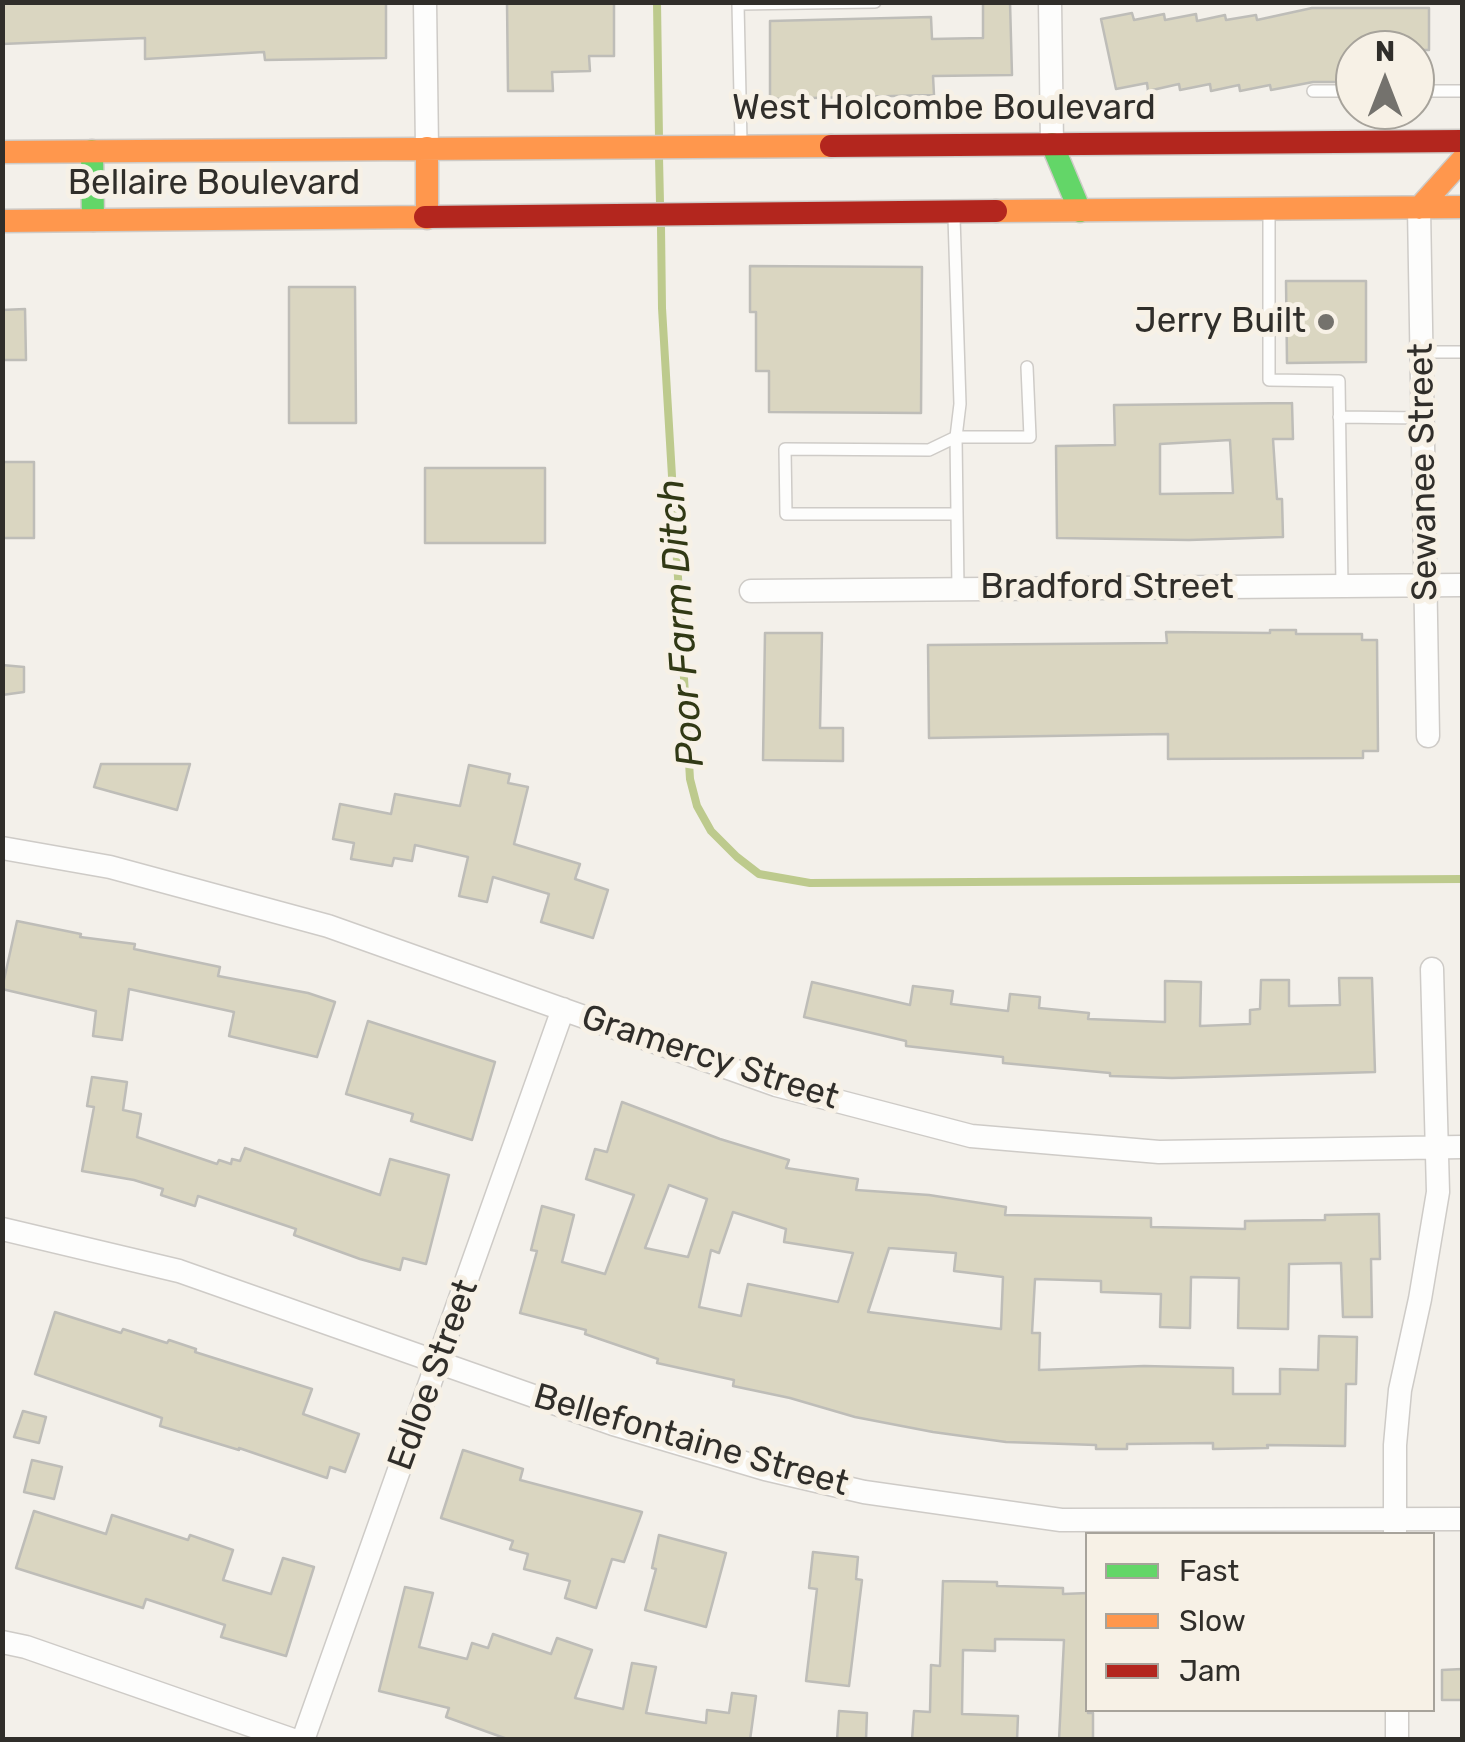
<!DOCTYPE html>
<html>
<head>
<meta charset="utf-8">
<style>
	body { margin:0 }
	#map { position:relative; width:1465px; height:1742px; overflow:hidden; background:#f3f0ea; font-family:Rubik,sans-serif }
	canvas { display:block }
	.frame { position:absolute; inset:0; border:5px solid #302e2a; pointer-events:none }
	.legend { position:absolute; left:1085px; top:1532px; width:350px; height:180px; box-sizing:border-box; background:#f7f1e6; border:2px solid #a7a39b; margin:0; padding:12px 18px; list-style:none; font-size:30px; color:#302e2a }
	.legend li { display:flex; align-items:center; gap:20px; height:50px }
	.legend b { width:50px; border:2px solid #a7a39b }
	.north { position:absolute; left:1335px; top:30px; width:100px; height:100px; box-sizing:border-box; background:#f7f1e6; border:2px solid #a7a39b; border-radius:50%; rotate:0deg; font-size:28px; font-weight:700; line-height:40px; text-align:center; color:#302e2a }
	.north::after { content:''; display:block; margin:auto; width:35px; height:45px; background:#74726d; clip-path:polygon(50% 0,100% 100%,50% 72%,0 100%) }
</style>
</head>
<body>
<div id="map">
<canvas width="1465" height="1742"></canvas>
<div class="frame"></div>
<ul class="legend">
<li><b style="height:12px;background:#63d668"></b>Fast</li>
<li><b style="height:12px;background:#ff974d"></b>Slow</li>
<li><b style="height:12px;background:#b3261e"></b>Jam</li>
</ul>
<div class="north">N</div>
</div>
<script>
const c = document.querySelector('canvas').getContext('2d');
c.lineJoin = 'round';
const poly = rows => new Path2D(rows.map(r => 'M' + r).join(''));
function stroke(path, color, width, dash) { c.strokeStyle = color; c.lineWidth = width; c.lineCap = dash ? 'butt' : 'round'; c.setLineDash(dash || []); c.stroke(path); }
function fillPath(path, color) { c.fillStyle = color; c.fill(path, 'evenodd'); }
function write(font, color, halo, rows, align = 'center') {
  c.font = font + ' Rubik,sans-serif'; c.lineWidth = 10; c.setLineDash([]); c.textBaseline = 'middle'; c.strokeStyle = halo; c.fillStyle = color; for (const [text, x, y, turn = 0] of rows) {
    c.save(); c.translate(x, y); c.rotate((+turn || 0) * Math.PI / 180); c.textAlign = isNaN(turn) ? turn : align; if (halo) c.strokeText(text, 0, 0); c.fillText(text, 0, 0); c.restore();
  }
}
stroke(poly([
	[657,2,659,138],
	[659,157,660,203],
	[661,227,662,308,690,779,697,806,711,831,737,857,759,874,810,883,1462,879]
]), '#bdca8d', 8);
const building = poly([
	[2,2,386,2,386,58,265,60,264,52,145,59,145,38,2,44,2,2],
	[507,2,614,2,614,56,589,56,590,71,552,72,553,91,508,91,507,2],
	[983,2,1010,2,1012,75,933,76,934,95,770,99,770,21,931,17,932,39,983,38,983,2],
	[1312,8,1429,8,1429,50,1355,50,1355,82,1313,82,1271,90,1270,85,1240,91,1239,85,1211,91,1210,84,1180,90,1179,84,1148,91,1147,83,1116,89,1101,19,1132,13,1134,20,1164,14,1165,20,1196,14,1197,21,1225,15,1226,20,1256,15,1257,20,1312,8],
	[750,266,922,267,921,413,769,412,769,371,756,371,756,312,750,312,750,266],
	[1286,281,1366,281,1366,362,1287,363,1286,281],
	[289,287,355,287,356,423,289,423,289,287],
	[25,309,26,360,2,360,2,310,25,309],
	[1292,403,1293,439,1273,439,1277,499,1282,499,1283,537,1189,540,1057,538,1056,446,1115,445,1114,405,1292,403],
	[1230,440,1233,493,1160,494,1160,444,1230,440],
	[2,462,34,462,34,538,2,538,2,462],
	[425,468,545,468,545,543,425,543,425,468],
	[1270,630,1296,630,1296,634,1362,634,1362,640,1377,640,1378,751,1363,751,1363,758,1168,759,1168,734,929,738,928,645,1167,643,1166,632,1270,633,1270,630],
	[765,633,822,633,820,728,843,728,843,761,763,760,765,633],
	[2,665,24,667,24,692,2,695,2,665],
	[101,764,190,764,177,810,94,787,101,764],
	[469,765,510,774,508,783,528,787,514,844,580,864,575,879,608,890,593,938,541,922,549,894,493,877,487,902,459,896,468,857,415,845,412,861,394,858,392,866,351,859,354,843,333,839,340,804,391,814,395,794,460,806,469,765],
	[17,921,81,934,80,937,135,944,134,949,220,967,218,976,308,993,335,1002,317,1057,229,1036,234,1012,129,989,122,1040,93,1036,96,1011,2,989,17,921],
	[1339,978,1372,978,1375,1072,1172,1078,1110,1076,1110,1073,1003,1063,1003,1057,906,1046,906,1041,804,1017,812,982,910,1005,913,986,953,991,951,1004,1008,1011,1010,994,1040,997,1039,1008,1089,1013,1088,1019,1165,1022,1165,981,1201,982,1200,1026,1250,1024,1250,1010,1260,1009,1261,980,1289,980,1289,1006,1340,1005,1339,978],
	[368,1021,495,1062,472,1140,411,1121,413,1114,346,1094,368,1021],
	[92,1077,127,1082,123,1110,141,1114,137,1137,217,1164,219,1160,231,1164,232,1159,240,1161,245,1148,380,1195,390,1159,449,1175,426,1264,403,1258,400,1270,360,1259,294,1235,296,1229,198,1196,195,1206,161,1195,163,1189,134,1180,82,1171,94,1107,87,1106,92,1077],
	[622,1102,720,1139,789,1160,786,1168,858,1179,856,1190,929,1195,1006,1207,1005,1215,1151,1218,1151,1227,1245,1229,1245,1221,1325,1220,1325,1215,1379,1214,1380,1259,1371,1259,1372,1317,1343,1317,1341,1263,1289,1264,1288,1329,1238,1328,1239,1278,1191,1277,1190,1328,1160,1327,1161,1294,1101,1292,1101,1281,1035,1279,1032,1333,1040,1333,1039,1370,1144,1366,1233,1368,1233,1394,1280,1394,1280,1369,1318,1370,1319,1336,1357,1337,1356,1384,1346,1384,1345,1446,1267,1445,1268,1448,1213,1449,1213,1443,1127,1444,1127,1449,1096,1449,1096,1445,1006,1442,933,1432,855,1417,790,1398,733,1386,734,1380,657,1363,658,1359,585,1334,586,1330,520,1313,537,1251,531,1250,542,1206,574,1215,562,1262,605,1274,634,1195,586,1179,595,1149,607,1152,622,1102],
	[669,1185,707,1199,688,1257,645,1248,669,1185],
	[733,1212,786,1229,784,1242,853,1253,838,1302,748,1284,741,1316,699,1307,711,1250,719,1253,733,1212],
	[889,1248,956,1253,954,1271,1003,1277,1001,1329,868,1312,889,1248],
	[55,1312,121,1333,123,1329,167,1343,169,1340,196,1349,195,1352,312,1389,303,1414,359,1434,345,1472,330,1467,327,1478,239,1448,239,1450,160,1426,162,1418,35,1374,55,1312],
	[23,1411,46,1417,39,1443,14,1437,23,1411],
	[463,1450,523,1469,520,1480,642,1512,624,1562,612,1559,596,1608,565,1598,570,1581,524,1569,528,1554,510,1549,513,1541,441,1518,463,1450],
	[32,1460,62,1467,54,1499,24,1492,32,1460],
	[34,1511,106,1534,112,1515,188,1540,190,1535,233,1550,223,1580,271,1594,283,1558,314,1567,286,1656,221,1637,225,1625,146,1599,143,1608,16,1568,34,1511],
	[659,1535,726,1553,706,1627,645,1610,656,1569,652,1568,659,1535],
	[813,1552,858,1557,856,1579,862,1580,849,1686,806,1681,817,1589,809,1588,813,1552],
	[943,1581,997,1582,997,1586,1063,1588,1063,1594,1088,1593,1088,1713,1093,1713,1093,1740,1059,1740,1064,1640,995,1639,995,1651,963,1650,962,1714,1018,1716,1017,1740,912,1740,914,1711,930,1712,931,1665,940,1666,943,1581],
	[405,1587,433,1593,419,1647,467,1659,472,1643,488,1648,493,1634,551,1654,557,1638,592,1650,575,1698,623,1709,632,1663,656,1667,646,1713,706,1723,707,1710,729,1713,732,1693,756,1696,750,1740,510,1740,446,1717,449,1708,379,1691,405,1587],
	[1462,1669,1462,1700,1442,1700,1442,1670,1462,1669],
	[839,1711,867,1713,866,1740,837,1740,839,1711]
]);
fillPath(building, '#dad6c1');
stroke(building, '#bebdb8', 2.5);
const lane = poly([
	[1313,91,1355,91],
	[1415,91,1462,91],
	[741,142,738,4,875,2],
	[1269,214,1269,380,1339,381,1342,586],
	[954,217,960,404,956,437,929,450,785,449,786,514,957,514],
	[1422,352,1462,352],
	[1339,417,1423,418],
	[958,589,956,437,1030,437,1027,367]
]);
const street = poly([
	[425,2,427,148],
	[1050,2,1052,144],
	[1419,208,1428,736],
	[751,591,1462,585],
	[2,848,110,867,328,926,776,1085,971,1136,1159,1152,1462,1147],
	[2,1229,179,1271,613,1424,765,1469,864,1492,1061,1520,1462,1519],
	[1395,1531,1395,1445,1400,1390,1420,1299,1438,1192,1432,969],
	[2,1642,26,1647,293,1740],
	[1397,1710,1397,1740],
	[303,1740,563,1009]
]);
const fast = poly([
	[1052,144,1080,211],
	[92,151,93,220]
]);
const slow = poly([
	[427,148,427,218],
	[2,152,831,146],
	[1419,208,1462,160],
	[996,211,1462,207],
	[2,221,425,217]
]);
const jam = poly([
	[831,146,1462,141],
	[425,217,996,211]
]);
stroke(lane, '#cecbc7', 14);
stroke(street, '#cecbc7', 25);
stroke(fast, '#cecbc7', 25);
stroke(slow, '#cecbc7', 25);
stroke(jam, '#cecbc7', 25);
stroke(lane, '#fdfdfc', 11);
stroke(street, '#fdfdfc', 22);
stroke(fast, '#63d668', 22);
stroke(slow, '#ff974d', 22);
stroke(jam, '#b3261e', 22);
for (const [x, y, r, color] of [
	[1326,322,10,"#74726d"]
]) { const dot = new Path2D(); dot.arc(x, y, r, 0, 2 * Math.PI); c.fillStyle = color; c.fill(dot); stroke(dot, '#f7f1e6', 4); }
write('35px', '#302e2a', '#f7f1e6', [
	["West Holcombe Boulevard",944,109],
	["Bellaire Boulevard",214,184],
	["Sewanee Street",1424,472,-91],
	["Bradford Street",1107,588],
	["Gramercy Street",710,1058,18],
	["Edloe Street",434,1375,-70],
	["Bellefontaine Street",691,1441,16]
]);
write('35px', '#302e2a', '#f7f1e6', [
	["Jerry Built",1306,322]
], 'right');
write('italic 38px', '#313915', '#f7f1e6', [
	["Poor Farm Ditch",682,623,-94]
]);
</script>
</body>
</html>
